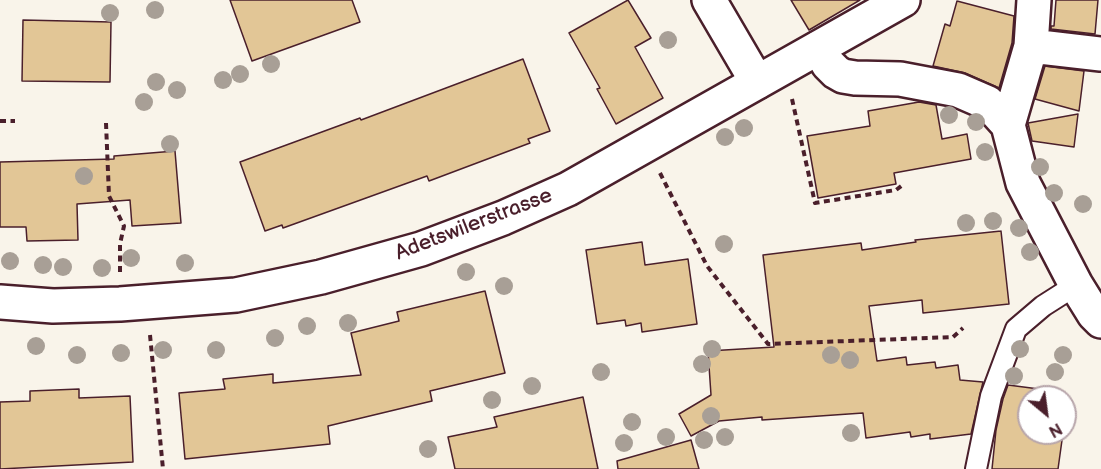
<!DOCTYPE html>
<html>
<head>
<meta charset="utf-8">
<style>
	body { margin:0 }
	#map { position:relative; width:1101px; height:469px; overflow:hidden; background:#f9f4ea; font-family:"Balsamiq Sans",sans-serif }
	canvas { display:block }
	.north { position:absolute; left:1017px; top:385px; width:60px; height:60px; box-sizing:border-box; background:#fff; border:2px solid #b7a5aa; border-radius:50%; rotate:151deg; font-size:16px; font-weight:700; line-height:24px; text-align:center; color:#4a1f2b }
	.north::after { content:''; display:block; margin:auto; width:21px; height:27px; background:#4a1f2b; clip-path:polygon(50% 0,100% 100%,50% 72%,0 100%) }
</style>
</head>
<body>
<div id="map">
<canvas width="1101" height="469"></canvas>
<div class="north">N</div>
</div>
<script>
const c = document.querySelector('canvas').getContext('2d');
c.lineJoin = 'round';
function fillPath(path, color) { c.fillStyle = color; c.fill(path, 'evenodd'); }
const poly = rows => new Path2D(rows.map(r => 'M' + r).join(''));
function stroke(path, color, width, dash) { c.strokeStyle = color; c.lineWidth = width; c.lineCap = dash ? 'butt' : 'round'; c.setLineDash(dash || []); c.stroke(path); }
function write(font, color, halo, rows, align = 'center') {
  c.font = font + ' "Balsamiq Sans",sans-serif'; c.lineWidth = 5; c.setLineDash([]); c.textBaseline = 'middle'; c.strokeStyle = halo; c.fillStyle = color; for (const [text, x, y, turn = 0] of rows) {
    c.save(); c.translate(x, y); c.rotate((+turn || 0) * Math.PI / 180); c.textAlign = isNaN(turn) ? turn : align; if (halo) c.strokeText(text, 0, 0); c.fillText(text, 0, 0); c.restore();
  }
}
const building = poly([
	[230,0,352,0,360,22,252,61,230,0],
	[628,0,651,38,635,47,663,98,616,124,597,89,600,88,569,33,628,0],
	[791,0,860,0,809,30,791,0],
	[1056,0,1098,0,1095,34,1051,29,1051,26,1054,26,1056,0],
	[957,1,1014,16,1012,43,999,88,965,73,933,66,945,24,950,26,957,1],
	[23,20,111,22,110,82,22,81,23,20],
	[523,59,550,131,528,139,530,143,429,181,427,176,283,228,282,225,265,231,240,162,360,118,361,120,523,59],
	[1045,66,1084,71,1079,111,1035,99,1045,66],
	[919,102,936,105,942,139,967,134,971,159,894,173,896,184,818,198,807,136,870,126,868,111,919,102],
	[1078,114,1074,147,1032,141,1028,123,1078,114],
	[175,151,181,223,132,226,130,200,77,204,78,240,27,241,26,227,0,227,0,162,114,159,114,156,175,151],
	[1001,231,1009,304,923,313,922,300,869,306,877,361,906,357,907,365,935,362,936,368,958,365,960,380,983,382,971,434,930,439,930,434,911,437,910,432,866,438,863,413,762,420,762,417,719,421,691,436,679,414,711,395,708,351,774,347,763,255,861,243,862,250,916,242,915,240,1001,231],
	[642,242,645,265,688,259,697,324,642,332,641,323,626,326,625,320,597,324,586,250,642,242],
	[485,291,505,373,430,391,432,401,328,426,330,444,185,459,179,393,225,389,223,379,273,374,273,383,361,375,351,333,399,321,397,312,485,291],
	[1008,385,1039,389,1038,397,1029,397,1029,433,1063,433,1058,469,992,469,996,430,1003,399,1008,385],
	[79,389,79,398,130,396,133,462,0,469,0,402,30,401,30,391,79,389],
	[583,397,598,469,455,469,448,437,497,427,494,417,583,397],
	[691,440,699,469,618,469,617,461,691,440]
]);
fillPath(building, '#e2c696');
stroke(building, '#4a1f2b', 1.5);
const lane = poly([
	[976,469,991,396,1016,329,1043,306,1076,285]
]);
const street = poly([
	[709,0,757,82],
	[1034,0,1031,46,1008,125,1023,183,1076,285,1094,314,1101,321],
	[1031,46,1101,54],
	[819,48,828,64,836,72,843,76,855,78,900,79,958,90,988,103,1008,125]
]);
const secondary = poly([
	[0,302,53,306,120,304,236,295,321,277,421,249,503,218,568,189,903,0]
]);
stroke(lane, '#4a1f2b', 24);
stroke(street, '#4a1f2b', 38);
stroke(secondary, '#4a1f2b', 38);
stroke(poly([
	[792,99,815,203,896,190,904,184],
	[0,121,15,121],
	[106,123,109,196,124,226,120,244,120,273],
	[660,173,707,266,768,344,953,337,963,328],
	[150,335,163,469]
]), '#4a1f2b', 4, [6, 4.5]);
stroke(lane, '#fff', 20);
stroke(street, '#fff', 33);
stroke(secondary, '#fff', 33);
c.fillStyle = '#a89f96';
for (const [x, y] of [
	[155,10],
	[110,13],
	[668,40],
	[271,64],
	[240,74],
	[223,80],
	[156,82],
	[177,90],
	[144,102],
	[949,115],
	[976,122],
	[744,128],
	[725,137],
	[170,144],
	[985,152],
	[1040,167],
	[84,176],
	[1054,193],
	[1083,204],
	[993,221],
	[966,223],
	[1019,228],
	[724,244],
	[1030,252],
	[131,258],
	[10,261],
	[185,263],
	[43,265],
	[63,267],
	[102,268],
	[466,272],
	[504,286],
	[348,323],
	[307,326],
	[275,338],
	[36,346],
	[712,349],
	[1020,349],
	[163,350],
	[216,350],
	[121,353],
	[77,355],
	[831,355],
	[1063,355],
	[850,360],
	[702,364],
	[601,372],
	[1055,372],
	[1014,376],
	[532,386],
	[492,400],
	[711,416],
	[632,422],
	[851,433],
	[666,437],
	[725,437],
	[704,440],
	[624,443],
	[428,449]
]) { c.beginPath(); c.arc(x, y, 9, 0, 2 * Math.PI); c.fill(); }
write('21px', '#4a1f2b', '#fff', [
	["Adetswilerstrasse",474,225,-21]
]);
</script>
</body>
</html>
